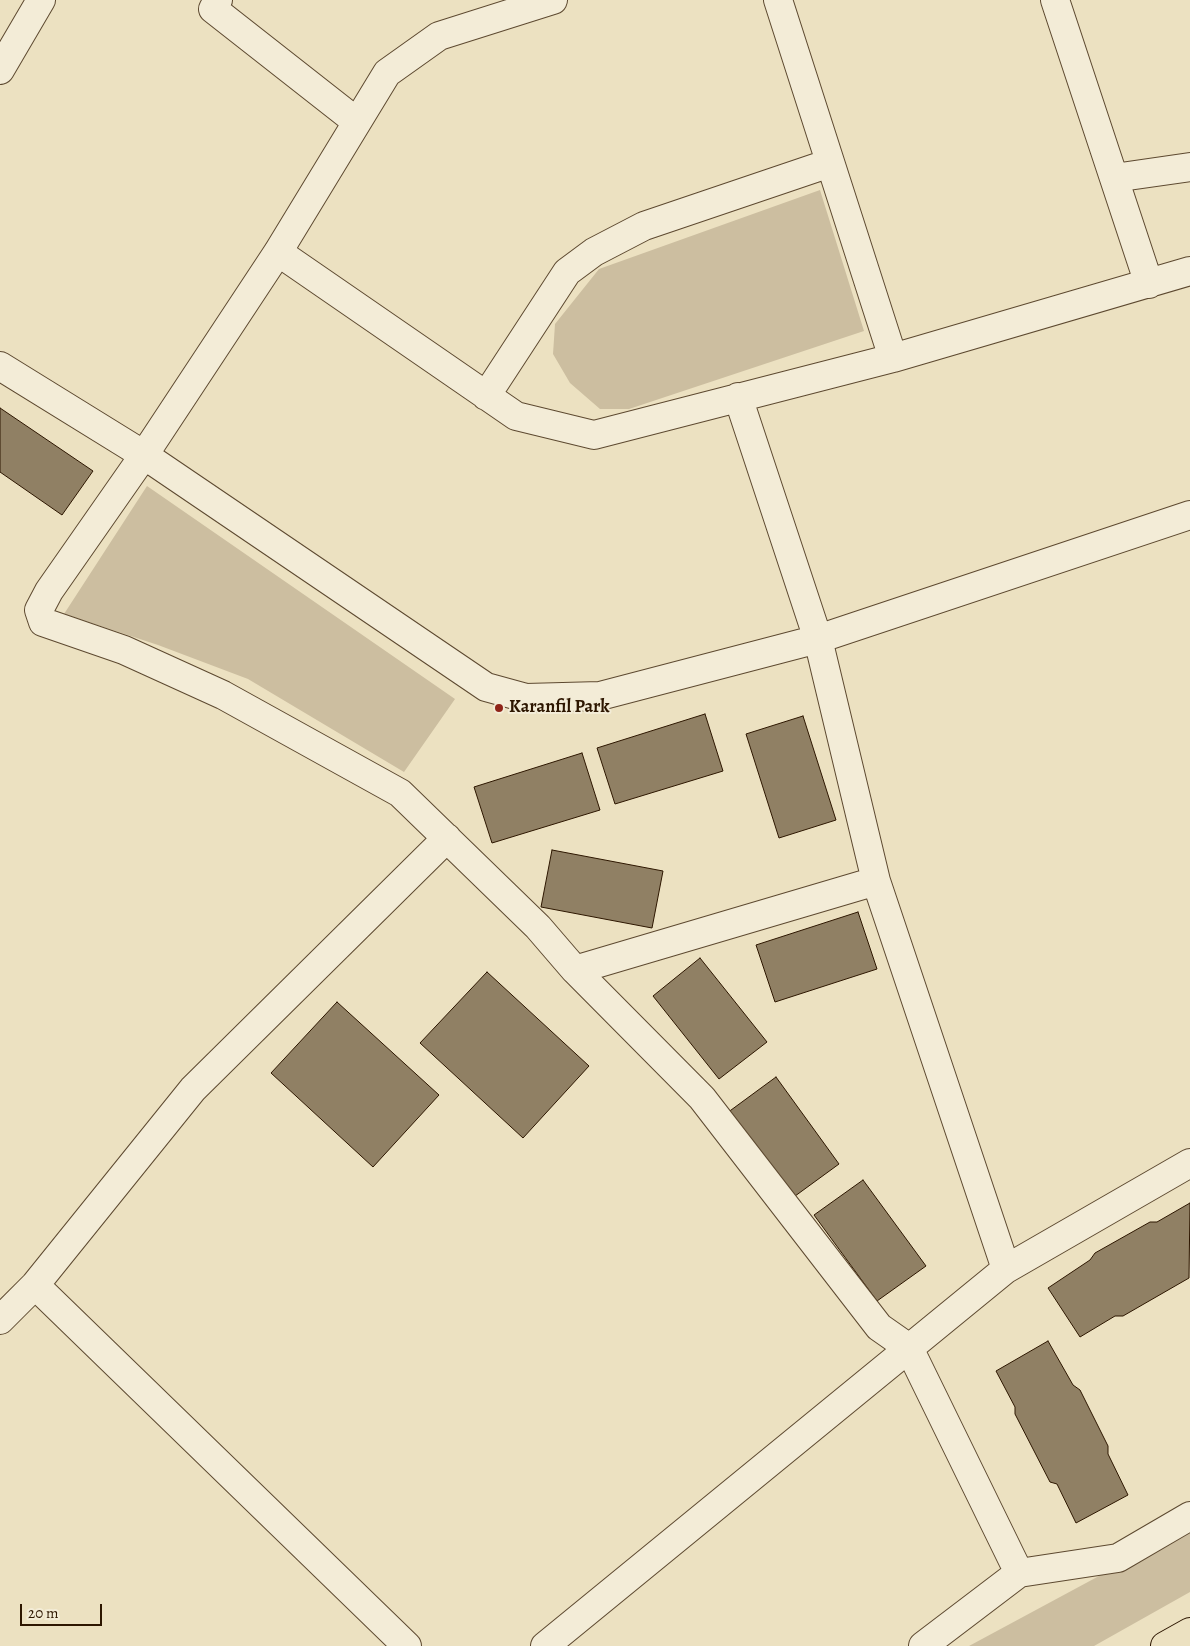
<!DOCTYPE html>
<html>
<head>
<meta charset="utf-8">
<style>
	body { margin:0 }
	#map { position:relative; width:1190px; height:1646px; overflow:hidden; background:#ece1c1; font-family:Alegreya,serif }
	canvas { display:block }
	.scale { position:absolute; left:20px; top:1604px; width:82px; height:22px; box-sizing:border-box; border:2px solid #2d1600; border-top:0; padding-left:6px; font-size:15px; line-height:18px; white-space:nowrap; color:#2d1600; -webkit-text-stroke:4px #f3ecd7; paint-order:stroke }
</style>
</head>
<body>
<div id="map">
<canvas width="1190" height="1646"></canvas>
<div class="scale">20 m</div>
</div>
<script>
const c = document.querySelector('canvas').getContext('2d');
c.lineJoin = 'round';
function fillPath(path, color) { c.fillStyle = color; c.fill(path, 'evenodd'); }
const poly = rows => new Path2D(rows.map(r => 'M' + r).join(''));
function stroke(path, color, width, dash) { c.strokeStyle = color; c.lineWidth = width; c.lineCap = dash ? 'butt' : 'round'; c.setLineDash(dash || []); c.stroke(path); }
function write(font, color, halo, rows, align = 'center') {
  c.font = font + ' Alegreya,serif'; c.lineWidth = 4; c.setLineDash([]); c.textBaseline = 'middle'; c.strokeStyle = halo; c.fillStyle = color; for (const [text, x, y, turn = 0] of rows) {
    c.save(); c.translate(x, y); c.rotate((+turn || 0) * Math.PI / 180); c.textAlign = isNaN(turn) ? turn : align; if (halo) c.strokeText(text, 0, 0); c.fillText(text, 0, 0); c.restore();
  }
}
fillPath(poly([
	[820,190,864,331,629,409,600,409,570,383,553,354,555,324,599,269],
	[147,486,455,699,404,772,248,679,158,645,64,614],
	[1190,1527,1190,1592,1094,1646,969,1646]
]), '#ccbea0');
const building = poly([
	[0,408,93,471,62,515,0,472,0,408],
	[705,714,723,771,615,804,597,748,705,714],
	[803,716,836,820,779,838,746,734,803,716],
	[582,753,600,810,492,843,474,787,582,753],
	[552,850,663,871,652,928,541,907,552,850],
	[858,912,877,969,775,1002,756,945,858,912],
	[700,958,767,1042,719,1079,653,996,700,958],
	[487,972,589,1066,523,1138,420,1043,487,972],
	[337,1002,439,1095,373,1167,271,1073,337,1002],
	[776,1077,839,1164,791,1199,727,1113,776,1077],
	[863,1180,926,1266,877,1301,814,1215,863,1180],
	[1190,1203,1189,1278,1123,1316,1115,1316,1080,1337,1048,1288,1090,1260,1095,1253,1150,1222,1157,1222,1190,1203],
	[1048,1341,1073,1385,1080,1390,1108,1446,1108,1454,1128,1495,1076,1523,1057,1484,1050,1482,1015,1414,1015,1407,996,1371,1048,1341]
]);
fillPath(building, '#908064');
stroke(building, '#2d1600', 1);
const minor = poly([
	[218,0,213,9,357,122],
	[553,0,439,36,387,73,278,252,144,455,49,591,39,610,43,622,124,650,223,695,400,793,538,927,575,970,702,1098,879,1327,909,1348,1019,1573,923,1646],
	[778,0,893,358],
	[1055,0,1149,284],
	[0,70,41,0],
	[1114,178,1190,167],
	[278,252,516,416,594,435,893,358,1190,271],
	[0,366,144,455,486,687,526,698,600,696,818,639,1190,515],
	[486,396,567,272,594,252,644,226,830,163],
	[738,397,818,639,876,881,1006,1269],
	[575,970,876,881],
	[35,1285,407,1646],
	[0,1320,35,1285,193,1089,447,838],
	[1019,1573,1118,1558,1190,1516],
	[545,1646,1006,1269,1190,1163]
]);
const highway = poly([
	[1165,1646,1190,1632]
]);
stroke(minor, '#5d4930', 30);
stroke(highway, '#2d1600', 30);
stroke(minor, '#f3ecd7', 28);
stroke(highway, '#ece1c1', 28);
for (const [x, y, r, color] of [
	[499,708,5,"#8f2418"]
]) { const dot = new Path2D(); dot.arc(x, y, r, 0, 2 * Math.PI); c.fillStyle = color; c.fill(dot); stroke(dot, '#f3ecd7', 2); }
write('bold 18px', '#2d1600', '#f3ecd7', [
	["Karanfil Park",509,708]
], 'left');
</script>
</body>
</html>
